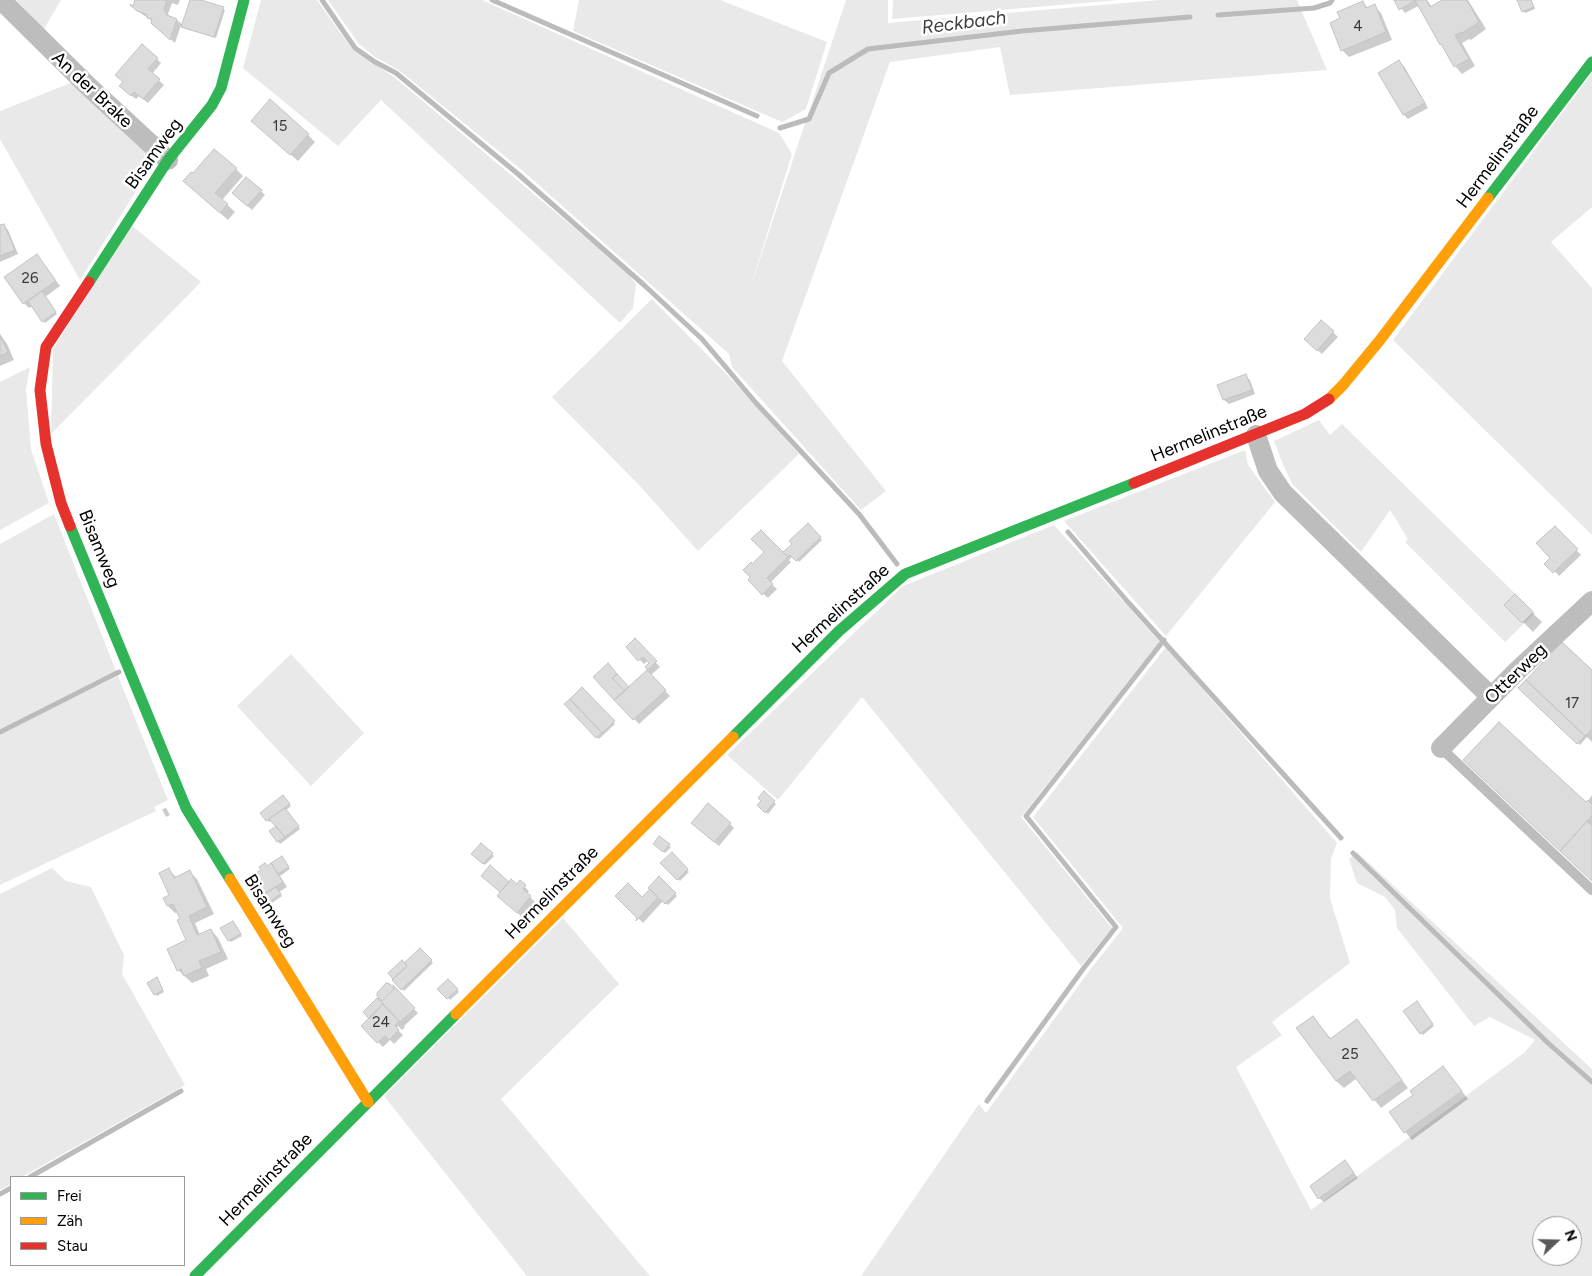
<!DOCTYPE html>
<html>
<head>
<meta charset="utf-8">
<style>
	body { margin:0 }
	#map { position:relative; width:1592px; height:1276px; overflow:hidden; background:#fff; font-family:Figtree,sans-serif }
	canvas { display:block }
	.legend { position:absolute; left:10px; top:1176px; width:175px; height:90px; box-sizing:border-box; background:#fff; border:1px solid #999; margin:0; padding:6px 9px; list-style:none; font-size:15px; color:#000 }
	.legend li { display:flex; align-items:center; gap:10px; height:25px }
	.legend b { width:25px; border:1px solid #999 }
	.north { position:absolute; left:1532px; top:1216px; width:50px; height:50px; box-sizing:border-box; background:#fff; border:1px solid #999; border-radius:50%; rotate:69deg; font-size:14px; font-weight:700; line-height:20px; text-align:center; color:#000 }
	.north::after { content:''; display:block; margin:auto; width:18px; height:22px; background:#595959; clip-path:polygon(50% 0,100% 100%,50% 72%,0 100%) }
</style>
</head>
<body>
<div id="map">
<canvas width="1592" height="1276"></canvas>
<ul class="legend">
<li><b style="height:6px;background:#30b455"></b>Frei</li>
<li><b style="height:6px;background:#ff9f0a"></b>Zäh</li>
<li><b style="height:6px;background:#e5322d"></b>Stau</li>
</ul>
<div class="north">N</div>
</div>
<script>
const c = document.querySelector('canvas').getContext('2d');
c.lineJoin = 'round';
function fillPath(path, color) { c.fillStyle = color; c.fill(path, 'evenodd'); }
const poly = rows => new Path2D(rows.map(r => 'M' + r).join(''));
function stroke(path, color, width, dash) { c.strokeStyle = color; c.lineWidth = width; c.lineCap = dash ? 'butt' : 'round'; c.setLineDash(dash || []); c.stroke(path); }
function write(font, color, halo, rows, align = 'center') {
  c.font = font + ' Figtree,sans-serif'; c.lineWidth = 5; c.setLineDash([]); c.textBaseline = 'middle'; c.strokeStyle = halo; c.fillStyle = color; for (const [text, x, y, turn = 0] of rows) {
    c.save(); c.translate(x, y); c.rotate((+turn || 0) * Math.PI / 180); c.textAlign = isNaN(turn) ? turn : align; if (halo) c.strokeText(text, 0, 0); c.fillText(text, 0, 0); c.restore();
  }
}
fillPath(poly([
	[16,0,61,0,44,29],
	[261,0,317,0,352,49,394,77,627,272,636,284,633,308,620,323,381,100,338,146,243,68],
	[328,0,482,0,779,133,792,154,749,292,846,0,888,0,888,23,1160,0,1297,0,1327,70,1010,95,1000,47,890,62,782,361,886,491,861,510,732,367,729,354,523,171,400,71,375,57,359,44],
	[579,0,720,0,827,42,806,109,782,122,573,31],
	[893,0,1120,0,892,19],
	[1592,73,1592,207,1551,242,1592,288,1592,535,1393,340],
	[73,82,145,146,150,169,80,280,0,139,0,111],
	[131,225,201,282,51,434,53,349],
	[652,299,738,386,799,454,698,551,639,485,552,397],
	[30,367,26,389,31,449,49,503,0,530,0,382],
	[1319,420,1330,435,1342,424,1535,613,1505,642,1405,542,1408,539,1390,510,1361,552,1293,485,1284,467,1274,441],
	[1245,450,1248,465,1275,502,1166,636,1064,521],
	[54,514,116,671,0,729,0,544],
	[1054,525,1160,642,1021,817,1112,928,1081,966,862,697,778,800,727,755,903,586],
	[1166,647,1337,843,1331,859,1330,898,1350,963,1272,1022,1282,1035,1236,1067,1311,1210,1524,1053,1535,1040,1490,1017,1474,1026,1397,928,1395,910,1385,897,1357,883,1349,859,1357,852,1592,1069,1592,1276,861,1276,979,1104,986,1113,1090,970,1123,928,1033,817],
	[1542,1226,1572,1226,1572,1256,1542,1256],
	[291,654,364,733,311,786,237,706],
	[118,676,168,800,154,807,156,811,0,885,0,734],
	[52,868,66,881,91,887,124,955,122,974,185,1085,22,1177,11,1177,11,1184,0,1190,0,894],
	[563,918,619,984,501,1099,650,1276,527,1276,384,1096]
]), '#e9e9e9');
fillPath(poly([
	[137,0,180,0,178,5,172,3,168,14,170,17,177,20,183,25,191,0,197,0,225,10,216,38,184,28,181,25,175,43,157,27,149,18,143,15,134,7],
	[1395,0,1427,0,1432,7,1443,0,1468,0,1486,29,1471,40,1469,39,1462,43,1475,66,1462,74,1455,66,1441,44,1420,5,1405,13],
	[1518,0,1531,0,1535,9,1525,13],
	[1363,3,1368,8,1374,6,1381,13,1392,40,1349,57,1342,50,1342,19],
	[157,59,161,63,152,74,164,85,148,103,139,96,136,99,125,91],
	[1399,62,1404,66,1428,108,1408,119,1404,115,1379,73],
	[260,128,308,135,315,142,298,161],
	[236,169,243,176,222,200,235,212,228,220,192,188],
	[261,191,265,195,252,210,238,198],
	[3,225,8,230,18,254,0,262,0,226],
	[37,255,60,286,45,297,57,314,45,323,32,306,29,308,24,303,6,277],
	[1321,321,1338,337,1322,354,1310,344],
	[0,334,7,344,14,360,0,366],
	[1245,376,1250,380,1255,394,1229,404,1224,400,1219,386],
	[808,525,822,540,799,562,793,556,789,560,791,562,770,583,777,589,768,598,749,580,753,565,783,554,794,544],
	[1555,528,1581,555,1559,576,1547,563,1552,558],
	[1515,596,1542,622,1533,632,1506,605],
	[635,640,660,667,651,675,670,696,639,724,595,677,629,688,649,670,646,667,651,663,648,660,644,664,627,647],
	[1592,672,1592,742,1587,737,1580,745,1520,688],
	[582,689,615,724,599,739,566,704],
	[764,793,776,804,768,814,759,805,762,801],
	[1592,795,1592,880,1586,804],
	[285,799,291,806,286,810,300,829,280,844,271,832,276,827,271,821,269,822,262,813],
	[166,808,170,815,166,817,162,809],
	[730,824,734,828,719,846,697,828],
	[660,838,671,847,665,853,654,844],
	[481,845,494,856,485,865,473,854],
	[672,854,689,872,680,881,662,863],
	[282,858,290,869,280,876,287,887,279,892,282,896,272,903,265,893,267,867],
	[169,870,177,878,190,872,197,879,214,914,195,923,200,935,211,930,218,938,228,959,206,969,209,976,192,983,178,970,188,941,178,912,175,913,168,906,170,896],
	[482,876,517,886,520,882,529,891,527,894,535,902,522,917,503,900,502,892],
	[659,878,677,896,668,905,663,901,643,923,617,896,642,899,650,891,657,899,659,897],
	[235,924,242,936,231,942,229,940],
	[420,950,433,963,404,991,389,974,405,964],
	[157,978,164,992,157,996,155,994],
	[448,980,459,992,450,1000,439,989],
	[395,990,418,1013,404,1026,405,1027,402,1030,398,1026,396,1028,403,1035,394,1044,390,1040,383,1047,363,1027,381,1004],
	[1418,1004,1434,1026,1423,1035,1421,1033],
	[1313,1017,1332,1040,1357,1021,1364,1028,1408,1088,1381,1108,1357,1078,1344,1088,1336,1081],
	[1443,1067,1468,1099,1412,1140,1390,1113,1415,1095],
	[1349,1166,1358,1178,1324,1202,1319,1198]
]), '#0003');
stroke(poly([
	[322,0,355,48,375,62,396,73,518,174,644,285,702,339,756,403,859,514,897,564],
	[492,0,757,116],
	[1218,15,1314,8,1330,3,1332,0],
	[780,128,809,119,829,73,868,49,1022,31,1190,17],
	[1068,532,1127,601,1341,838],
	[0,732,119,672],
	[1353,853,1548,1043,1592,1082],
	[987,1101,1083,969,1116,927,1026,816,1164,640],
	[30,1177,181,1091],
	[0,1194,11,1188]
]), '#bbb', 5);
const building = poly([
	[135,0,167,0,164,9,167,15,177,19,170,40,151,23,152,19,147,18,146,14,137,11,130,5,130,4,133,6,135,0],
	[190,0,201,0,224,7,214,37,181,27,190,0],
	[1394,0,1416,0,1399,10,1394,0],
	[1415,0,1426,0,1430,7,1442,0,1467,0,1479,22,1462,33,1462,32,1455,35,1469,59,1454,67,1441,44,1440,45,1415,0],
	[1517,0,1531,0,1534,7,1522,12,1517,0],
	[1363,1,1366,8,1375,4,1386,32,1341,51,1330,23,1340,18,1337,12,1363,1],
	[142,44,158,58,148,69,160,79,143,99,134,92,131,96,119,86,123,82,115,75,142,44],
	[1399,60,1425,103,1403,115,1378,73,1399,60],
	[270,99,309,134,290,155,251,121,270,99],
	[214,149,237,168,215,193,228,204,220,213,183,181,191,172,193,173,214,149],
	[246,177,262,190,247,206,232,193,246,177],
	[4,224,15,250,0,256,0,225,4,224],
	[37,254,56,281,23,304,4,277,37,254],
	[42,291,56,312,42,322,28,301,42,291],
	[1321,320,1334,331,1317,351,1304,339,1321,320],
	[0,336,8,352,0,356,0,336],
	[1246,374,1252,390,1223,400,1217,385,1246,374],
	[808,523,821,537,796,561,790,555,788,557,783,552,792,544,789,541,808,523],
	[1555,526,1578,549,1553,573,1544,564,1550,558,1536,543,1555,526],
	[761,530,788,557,767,578,773,584,762,595,748,580,750,577,743,570,751,562,752,564,764,552,751,539,761,530],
	[1515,594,1533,612,1522,623,1504,605,1515,594],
	[635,638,657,661,648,670,645,667,649,663,643,657,638,661,626,647,635,638],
	[1562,642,1592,670,1592,729,1585,736,1526,680,1562,642],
	[608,663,617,674,612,678,625,691,614,700,593,677,608,663],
	[647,670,666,690,633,720,614,700,647,670],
	[617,674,629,687,625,691,612,678,617,674],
	[1526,680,1585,736,1577,744,1518,688,1526,680],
	[582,687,615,721,602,733,570,699,582,687],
	[570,699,602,733,596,738,564,704,570,699],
	[1499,722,1586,802,1588,800,1592,804,1592,816,1560,851,1463,760,1499,722],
	[764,791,775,801,765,813,757,805,761,801,758,798,764,791],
	[283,795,290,804,266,821,260,813,283,795],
	[708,803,731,823,714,842,691,823,708,803],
	[285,808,299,826,285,837,269,819,285,808],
	[1587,821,1592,826,1592,881,1560,851,1587,821],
	[276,826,285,837,277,842,269,831,276,826],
	[659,836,670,844,663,852,653,844,659,836],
	[481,843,493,853,483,864,471,854,481,843],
	[672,852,688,869,677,880,660,863,672,852],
	[282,856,289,867,278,874,271,863,282,856],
	[265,863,267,866,271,863,283,882,264,894,252,875,261,870,259,867,265,863],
	[490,865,509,882,500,892,481,876,490,865],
	[169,868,174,878,190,870,207,907,189,916,197,935,211,929,221,952,199,961,202,968,184,976,181,969,177,971,167,949,186,940,177,920,180,919,173,904,167,906,163,898,169,895,159,873,169,868],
	[659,876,676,893,665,904,648,888,659,876],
	[511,879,517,884,520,880,526,885,523,889,531,896,517,913,497,896,511,879],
	[628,883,642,897,650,889,658,897,636,921,637,918,615,896,628,883],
	[276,887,281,894,269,902,264,894,276,887],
	[233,921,241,934,228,941,220,928,233,921],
	[420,948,432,960,401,990,392,980,407,966,404,963,420,948],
	[402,960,407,966,393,979,388,973,402,960],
	[157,977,163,990,154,995,147,983,157,977],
	[448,979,458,989,447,999,437,989,448,979],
	[386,983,390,984,394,989,382,1001,377,996,377,993,386,983],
	[393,985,415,1008,400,1022,378,999,379,998,382,1001,394,989,393,985],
	[377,998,383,1004,369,1019,363,1012,377,998],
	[1417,1001,1433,1024,1420,1034,1403,1011,1417,1001],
	[383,1004,399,1021,395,1025,399,1030,389,1040,385,1036,377,1043,361,1026,383,1004],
	[1313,1016,1330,1039,1357,1019,1402,1080,1373,1101,1350,1071,1336,1081,1296,1028,1313,1016],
	[1443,1066,1462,1091,1404,1133,1389,1112,1413,1095,1410,1091,1443,1066],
	[1345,1160,1354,1173,1318,1199,1310,1186,1345,1160]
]);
fillPath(building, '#dcdcdc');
stroke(building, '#c4c4c4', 1);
stroke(poly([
	[1441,748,1592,890]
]), '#bdbdbd', 10);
stroke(poly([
	[1,0,89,87,168,160],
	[1256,435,1268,471,1283,493,1491,697],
	[1441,748,1517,671,1592,601]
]), '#bdbdbd', 20);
stroke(poly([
	[1488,198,1592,62],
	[89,282,168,160,212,105,221,88,244,0],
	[70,526,186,808,230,879],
	[733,737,839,631,905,574,1134,483],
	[195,1276,456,1014]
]), '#30b455', 11);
stroke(poly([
	[1329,399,1343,385,1380,340,1488,198],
	[230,879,368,1102],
	[456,1014,733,737]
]), '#ff9f0a', 11);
stroke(poly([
	[1134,483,1305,414,1329,399],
	[70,526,61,503,46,444,40,390,46,347,89,282]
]), '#e5322d', 11);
write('15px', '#373737', null, [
	["4",1358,27],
	["15",280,127],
	["26",30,279],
	["17",1572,704],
	["24",381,1023],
	["25",1350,1055]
]);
write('18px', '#000', '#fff', [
	["An der Brake",92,90,43],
	["Bisamweg",154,154,-54],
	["Hermelinstraße",1498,157,-53],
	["Hermelinstraße",1209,434,-22],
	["Bisamweg",99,549,68],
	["Hermelinstraße",841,609,-42],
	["Otterweg",1516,674,-44],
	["Hermelinstraße",552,893,-45],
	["Bisamweg",270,911,58],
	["Hermelinstraße",266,1180,-45]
]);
write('italic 19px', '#3f3f3f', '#fff', [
	["Reckbach",964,23,-7]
]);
</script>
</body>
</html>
